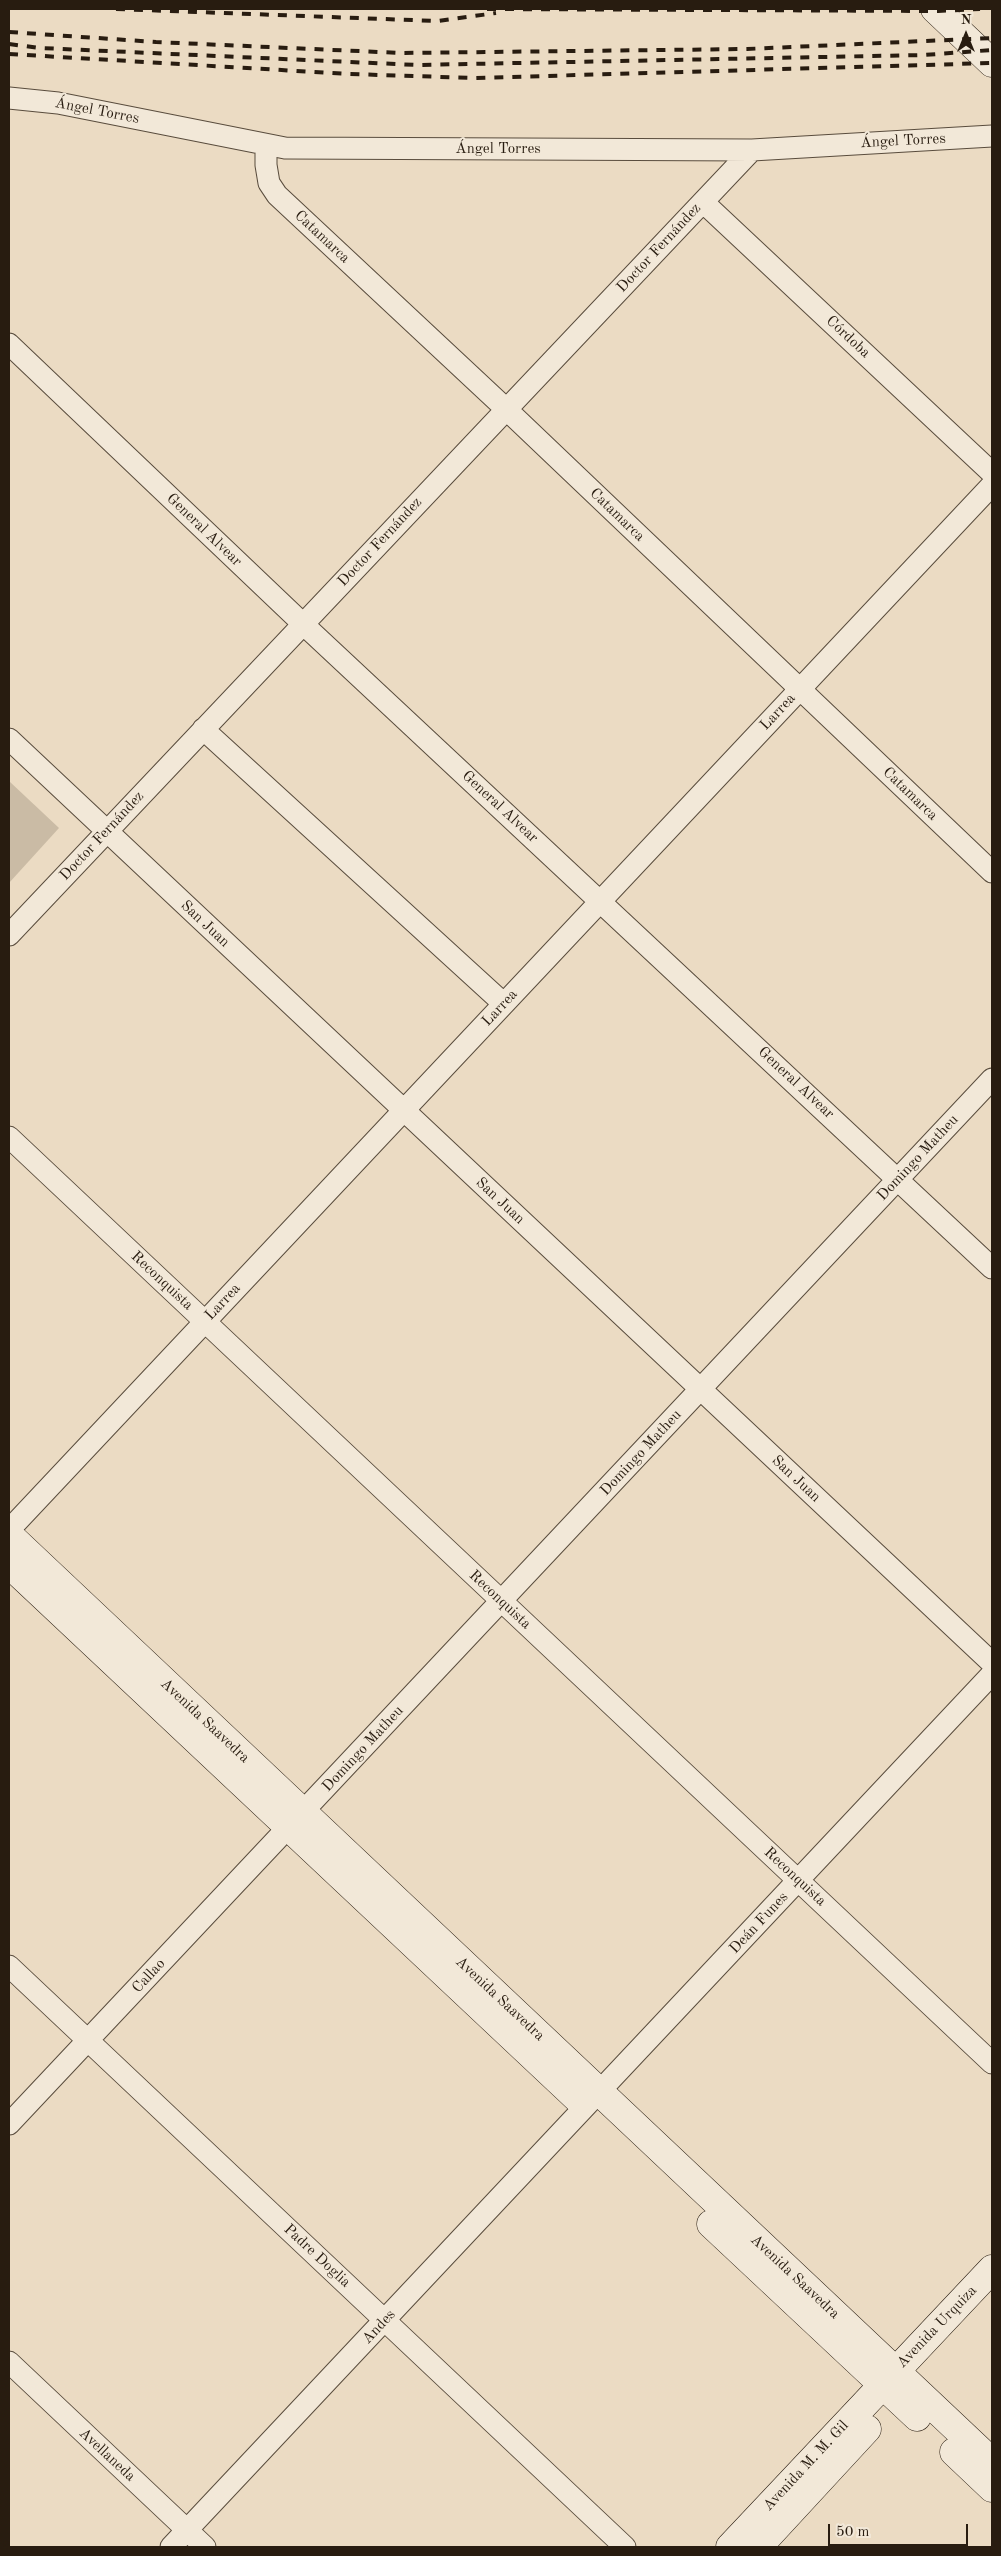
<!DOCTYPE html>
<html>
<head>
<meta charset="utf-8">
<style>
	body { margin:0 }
	#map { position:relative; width:1001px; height:2556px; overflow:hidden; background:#ebdbc3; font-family:"Old Standard TT",serif }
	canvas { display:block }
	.frame { position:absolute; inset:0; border:10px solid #281c10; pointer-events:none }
	.north { position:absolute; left:941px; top:10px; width:50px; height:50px; -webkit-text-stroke:4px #f2e8d8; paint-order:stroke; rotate:0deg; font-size:14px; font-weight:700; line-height:20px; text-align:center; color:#281c10 }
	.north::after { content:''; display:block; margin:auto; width:18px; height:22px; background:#281c10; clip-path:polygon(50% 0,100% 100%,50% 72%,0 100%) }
	.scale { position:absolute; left:828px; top:2524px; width:140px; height:22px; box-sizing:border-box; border:2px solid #281c10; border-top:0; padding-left:6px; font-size:15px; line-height:18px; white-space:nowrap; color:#281c10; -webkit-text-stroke:4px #f2e8d8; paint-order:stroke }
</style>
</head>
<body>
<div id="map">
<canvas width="1001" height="2556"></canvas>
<div class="frame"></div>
<div class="north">N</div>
<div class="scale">50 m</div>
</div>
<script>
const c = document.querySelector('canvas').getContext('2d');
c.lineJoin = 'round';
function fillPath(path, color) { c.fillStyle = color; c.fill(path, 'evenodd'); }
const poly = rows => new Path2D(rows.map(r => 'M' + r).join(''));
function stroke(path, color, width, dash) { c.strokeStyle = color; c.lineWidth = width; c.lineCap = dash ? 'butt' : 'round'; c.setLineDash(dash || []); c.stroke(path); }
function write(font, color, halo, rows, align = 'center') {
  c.font = font + ' "Old Standard TT",serif'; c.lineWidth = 4; c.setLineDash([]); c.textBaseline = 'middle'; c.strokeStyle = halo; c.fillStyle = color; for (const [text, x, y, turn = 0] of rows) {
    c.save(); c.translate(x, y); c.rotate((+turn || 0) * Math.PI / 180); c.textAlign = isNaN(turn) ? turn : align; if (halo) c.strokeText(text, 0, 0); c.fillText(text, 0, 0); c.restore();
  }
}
fillPath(poly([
	[9,781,59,828,9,883]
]), '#cabba5');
const street = poly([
	[9,98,58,103,285,148,752,150,992,136],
	[266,146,266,165,269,183,277,195,506,409,992,872],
	[703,202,992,473],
	[9,344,303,624,992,1268],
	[203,729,504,1004],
	[9,739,992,1663],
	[9,935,752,150],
	[9,1137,992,2063],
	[9,1530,992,485],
	[9,1966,625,2547],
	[9,2124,992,1079],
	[9,2362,205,2547],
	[171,2547,992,1674]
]);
const secondary = poly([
	[935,9,992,63],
	[9,1535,992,2462],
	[9,1564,578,2099],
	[711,2224,917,2417],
	[954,2452,992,2488],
	[730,2547,992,2269],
	[758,2547,867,2429]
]);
stroke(street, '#594c3d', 23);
stroke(secondary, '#281c10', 29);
stroke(street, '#f2e8d8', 21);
stroke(secondary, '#f2e8d8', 28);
stroke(poly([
	[116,9,438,21,496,13],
	[487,9,938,11,980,9],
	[9,32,156,42,402,53,747,49,992,38],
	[9,44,40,48,417,65,924,55,992,50],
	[9,54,349,74,476,78,992,63]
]), '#281c10', 4, [9, 9]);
write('15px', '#281c10', '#f2e8d8', [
	["Ángel Torres",97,111,11],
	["Ángel Torres",903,141,-3],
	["Ángel Torres",498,149],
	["Catamarca",322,237,43],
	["Doctor Fernández",659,248,-47],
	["Córdoba",848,337,43],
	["Catamarca",617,515,44],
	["General Alvear",204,530,44],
	["Doctor Fernández",380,542,-47],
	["Larrea",778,712,-47],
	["Catamarca",910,794,44],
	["General Alvear",500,807,43],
	["Doctor Fernández",102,836,-47],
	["San Juan",205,924,43],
	["Larrea",500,1008,-47],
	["General Alvear",796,1083,43],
	["Domingo Matheu",918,1158,-47],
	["San Juan",500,1201,43],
	["Reconquista",162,1281,43],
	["Larrea",223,1302,-47],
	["Domingo Matheu",641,1453,-47],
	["San Juan",796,1479,43],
	["Reconquista",500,1600,43],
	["Avenida Saavedra",205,1721,43],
	["Domingo Matheu",363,1749,-47],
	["Reconquista",795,1877,43],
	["Deán Funes",759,1923,-47],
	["Callao",149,1976,-47],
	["Avenida Saavedra",500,1999,43],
	["Padre Doglia",317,2256,43],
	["Avenida Saavedra",795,2277,43],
	["Andes",379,2327,-47],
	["Avenida Urquiza",937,2327,-46],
	["Avellaneda",107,2455,43],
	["Avenida M. M. Gil",806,2466,-47]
]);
</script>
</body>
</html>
